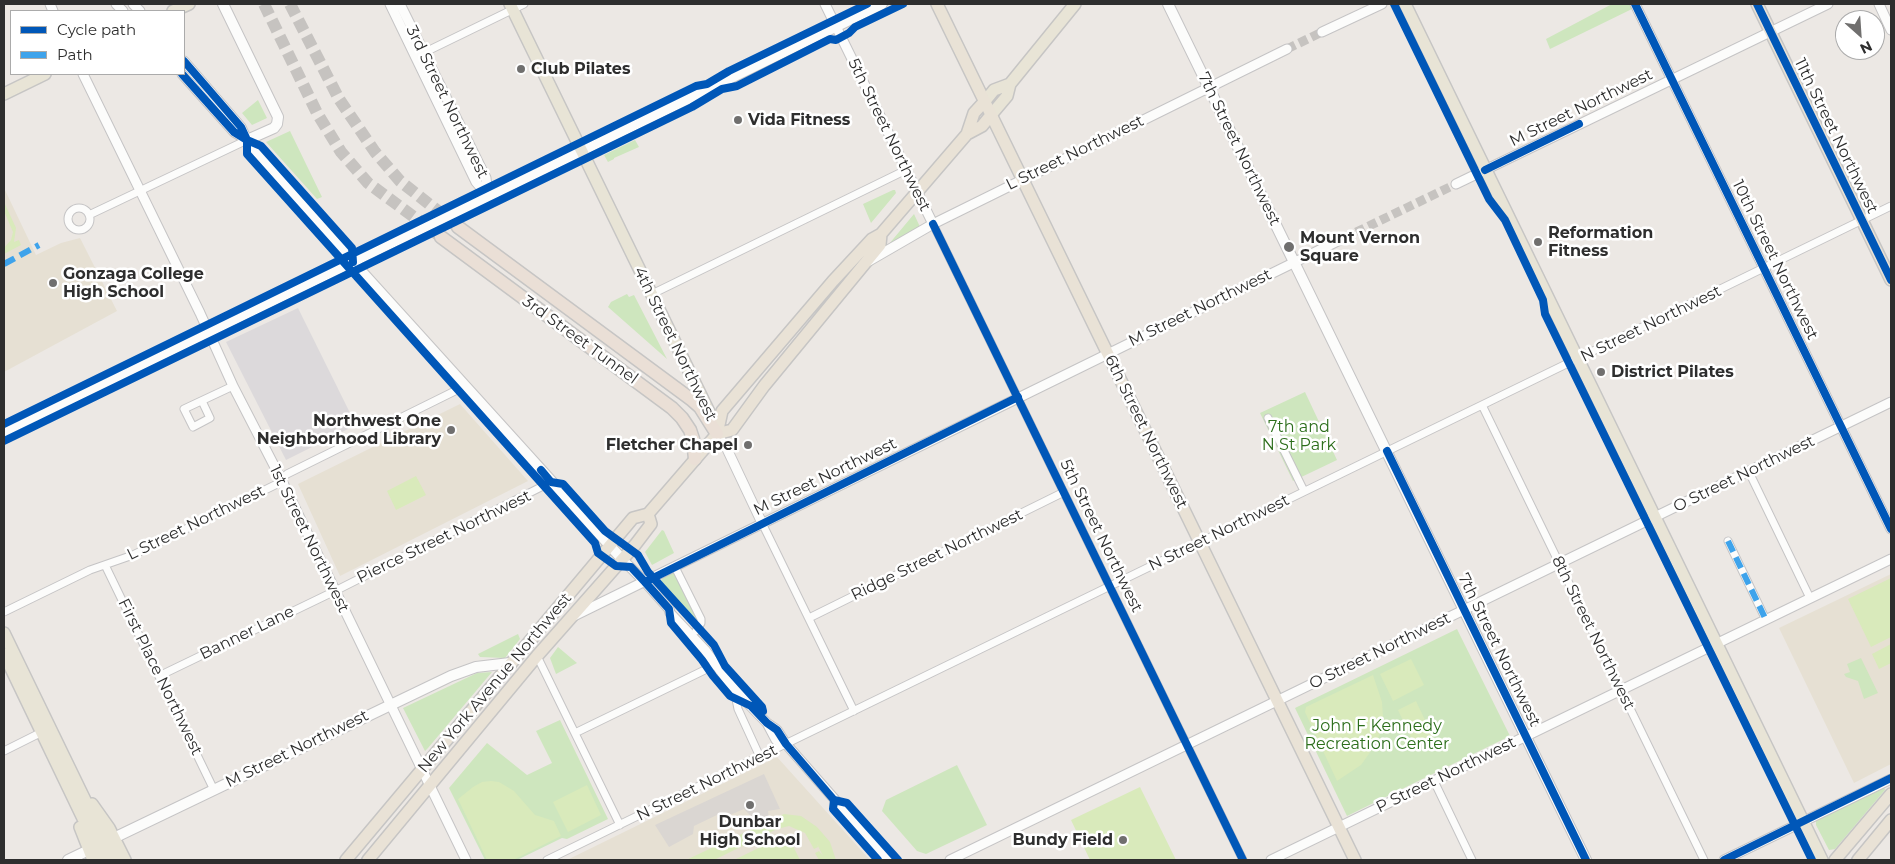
<!DOCTYPE html>
<html>
<head>
<meta charset="utf-8">
<style>
	body { margin:0 }
	#map { position:relative; width:1895px; height:864px; overflow:hidden; background:#ece8e4; font-family:Montserrat,sans-serif }
	canvas { display:block }
	.frame { position:absolute; inset:0; border:5px solid #2e2e2e; pointer-events:none }
	.legend { position:absolute; left:10px; top:10px; width:175px; height:65px; box-sizing:border-box; background:#fff; border:1px solid #ababab; margin:0; padding:6px 9px; list-style:none; font-size:15px; color:#2e2e2e }
	.legend li { display:flex; align-items:center; gap:10px; height:25px }
	.legend b { width:25px; border:1px solid #ababab }
	.north { position:absolute; left:1835px; top:10px; width:50px; height:50px; box-sizing:border-box; background:#fff; border:1px solid #ababab; border-radius:50%; rotate:154deg; font-size:14px; font-weight:700; line-height:20px; text-align:center; color:#2e2e2e }
	.north::after { content:''; display:block; margin:auto; width:18px; height:22px; background:#706f6e; clip-path:polygon(50% 0,100% 100%,50% 72%,0 100%) }
</style>
</head>
<body>
<div id="map">
<canvas width="1895" height="864"></canvas>
<div class="frame"></div>
<ul class="legend">
<li><b style="height:6px;background:#0057b8"></b>Cycle path</li>
<li><b style="height:6px;background:#3ea3eb"></b>Path</li>
</ul>
<div class="north">N</div>
</div>
<script>
const c = document.querySelector('canvas').getContext('2d');
c.lineJoin = 'round';
function fillPath(path, color) { c.fillStyle = color; c.fill(path, 'evenodd'); }
const poly = rows => new Path2D(rows.map(r => 'M' + r).join(''));
function stroke(path, color, width, dash) { c.strokeStyle = color; c.lineWidth = width; c.lineCap = dash ? 'butt' : 'round'; c.setLineDash(dash || []); c.stroke(path); }
function write(font, color, halo, rows, align = 'center') {
  c.font = font + ' Montserrat,sans-serif'; c.lineWidth = 5; c.setLineDash([]); c.textBaseline = 'middle'; c.strokeStyle = halo; c.fillStyle = color; for (const [text, x, y, turn = 0] of rows) {
    c.save(); c.translate(x, y); c.rotate((+turn || 0) * Math.PI / 180); c.textAlign = isNaN(turn) ? turn : align; if (halo) c.strokeText(text, 0, 0); c.fillText(text, 0, 0); c.restore();
  }
}
fillPath(poly([
	[298,308,356,425,286,460,226,342]
]), '#dcd9db');
fillPath(poly([
	[4,188,36,255,61,243,80,238,117,311,4,372],
	[460,404,528,481,340,576,298,484],
	[1891,574,1891,764,1854,783,1779,628],
	[777,757,870,860,567,860]
]), '#e6e0d3');
fillPath(poly([
	[1612,4,1630,4,1632,9,1550,49,1546,39],
	[258,100,267,118,252,125,242,113],
	[290,131,322,197,317,199,266,142],
	[635,140,639,147,614,158,614,159,608,162,604,155],
	[893,190,895,190,896,193,871,223,863,204],
	[914,214,921,229,884,250],
	[627,294,629,297,634,295,667,359,608,307,611,302],
	[1305,392,1337,460,1293,481,1260,413],
	[662,530,664,531,674,553,652,565,645,552],
	[673,573,676,575,698,621,696,623,660,583,663,577],
	[1457,629,1510,736,1347,816,1295,708],
	[518,634,520,639,505,658,480,657,478,654],
	[558,647,577,663,556,674,550,658],
	[1861,658,1878,693,1864,699,1858,681,1846,677,1844,674,1850,672,1847,664],
	[492,672,428,748,425,751,403,708,477,673],
	[560,720,608,819,567,839,562,838,517,860,485,860,449,788,487,743,527,775,552,763,536,731],
	[957,765,987,825,926,854,917,851,882,811,886,800],
	[1884,787,1885,790,1835,849,1829,850,1816,825,1816,821]
]), '#cee6be');
fillPath(poly([
	[4,202,16,228,14,242,19,240,21,245,4,254,4,248,11,240,13,232,4,211],
	[416,476,426,495,396,510,387,491],
	[1891,578,1891,637,1871,647,1848,599],
	[1891,644,1891,663,1879,669,1872,654],
	[1411,659,1424,685,1393,701,1380,674],
	[1373,675,1382,702,1383,717,1381,731,1376,744,1361,765,1337,781,1305,712,1306,707],
	[1416,701,1433,737,1415,746,1398,710],
	[491,781,499,782,514,791,535,815,554,821,561,836,513,860,487,860,458,799,473,787,482,782],
	[587,785,601,815,568,832,553,802],
	[1140,787,1176,860,1090,860,1071,820],
	[784,814,801,816,817,827,830,842,836,860,819,860,815,853,819,851,823,856,817,844,818,847,814,849,805,833,789,826,777,829,714,860,686,860],
	[787,834,800,860,734,860]
]), '#d9eabb');
fillPath(poly([
	[764,774,780,809,768,811,769,819,759,824,744,809,723,818,721,813,694,826,693,834,669,847,655,825]
]), '#dad6d2');
stroke(poly([
	[1287,49,1322,32],
	[1344,238,1456,184]
]), '#c6c3c0', 9, [9, 4.5]);
stroke(poly([
	[264,4,317,113,341,152,368,183,441,237],
	[290,4,339,99,375,152,400,181,458,227]
]), '#c6c3c0', 12, [12, 6]);
const minor = poly([
	[415,57,524,4],
	'68 219a11 11 0 1 1 22 0a11 11 0 1 1-22 0Z',
	[89,215,247,140],
	[933,224,1243,860],
	[652,294,906,170],
	[202,401,210,418,193,427,184,409,233,386],
	[1482,405,1704,860],
	[1268,418,1304,491],
	[1749,472,1810,598],
	[762,523,854,711],
	[1728,541,1766,620],
	[105,565,214,790],
	[675,567,701,619,701,623,696,631],
	[4,612,90,570,133,555,275,485,287,474,465,386],
	[809,618,1064,492],
	[537,656,620,825],
	[159,676,335,591,551,482],
	[734,689,738,709,760,757],
	[575,733,715,665],
	[4,751,44,731],
	[1434,781,1472,860],
	[547,860,1891,206]
]);
const tertiary = poly([
	[50,4,53,11],
	[116,4,123,11],
	[133,4,140,11],
	[390,4,476,182,488,196],
	[400,4,486,178,488,196],
	[825,4,933,224],
	[1635,4,1891,529],
	[1879,4,1891,30],
	[1322,32,1382,4],
	[184,61,241,127,247,140],
	[83,74,200,313,233,386,281,479,466,860],
	[182,74,234,132,247,140],
	[1456,184,1828,4],
	[869,261,933,224,1287,49],
	[717,434,727,449,762,523],
	[622,559,645,582,669,609,670,613,705,650,734,689,767,723,777,730,786,744,888,860],
	[574,616,1344,238],
	[767,723,776,740,786,744],
	[950,860,1891,402],
	[1271,860,1891,559],
	[1724,860,1891,779]
]);
const secondary = poly([
	[223,4,278,117,277,124,274,128,247,140,353,262,622,559],
	[1168,4,1586,860],
	[469,206,882,4],
	[4,432,379,249],
	[68,860,451,676,476,667,510,663]
]);
const primary = poly([
	[510,4,711,416],
	[1405,4,1822,860],
	[173,11,189,4],
	[4,94,45,74],
	[985,101,994,90,1010,84],
	[991,115,1007,96,1010,84,1075,4],
	[4,633,114,860],
	[4,654,103,860],
	[92,804,109,828,125,860],
	[80,827,93,860]
]);
const trunk = poly([
	[937,4,1355,860],
	[1757,4,1891,280],
	[967,134,974,113,985,101],
	[717,434,732,430,764,386,880,245,881,234],
	[346,860,633,518,648,514,717,434,722,411,833,281,872,239,881,234,967,134,982,126,991,115],
	[368,860,537,656,635,545,651,524,648,514],
	[1835,860,1891,794],
	[1858,860,1891,820]
]);
const motorway = poly([
	[458,227,692,400,700,407,717,434],
	[441,237,672,408,682,418,690,430,693,439,695,459]
]);
stroke(minor, '#c5c4c5', 9);
stroke(tertiary, '#c5c4c5', 11);
stroke(secondary, '#c5c4c5', 12);
stroke(primary, '#c6c5c4', 14);
stroke(trunk, '#c6c5c4', 14);
stroke(motorway, '#c6c5c4', 15);
stroke(minor, '#fcfcfb', 7);
stroke(tertiary, '#fcfcfb', 9);
stroke(secondary, '#fcfcfb', 10);
stroke(primary, '#e8e4d6', 11);
stroke(trunk, '#e9e2d6', 11);
stroke(motorway, '#eadfd6', 12);
const secondaryBridge = poly([
	[379,249,469,206]
]);
stroke(secondaryBridge, '#c5c4c5', 12, []);
stroke(secondaryBridge, '#fcfcfb', 10);
stroke(poly([
	[4,264,39,245],
	[1728,541,1766,620]
]), '#3ea3eb', 6, [12, 6]);
stroke(poly([
	[1394,4,1489,199,1505,220,1543,300,1545,314,1812,860],
	[1635,4,1891,529],
	[1757,4,1891,280],
	[184,61,241,127,247,140,247,154,595,543,598,553,616,566,631,567,645,582,669,609,671,623,702,660,713,676,730,696,751,706,767,723,777,730,786,744,834,800],
	[182,74,234,132,247,140,261,146,352,248,353,262],
	[1485,170,1579,124],
	[933,224,1243,860],
	[4,424,696,86,707,84,729,71,867,4],
	[4,441,692,107,722,89,737,86,830,39,836,40,849,33,855,27,903,4],
	[1387,451,1586,860],
	[541,470,551,482,563,484,605,531,638,555,648,572,714,645,725,666,762,707,763,711],
	[647,581,1018,397],
	[834,800,847,803,898,860],
	[834,800,833,809,878,860],
	[1724,860,1891,778]
]), '#0057b8', 8);
for (const [x, y, r, color] of [
	[521,69,5,"#706f6e"],
	[738,120,5,"#706f6e"],
	[1538,242,5,"#706f6e"],
	[1289,247,6,"#706f6e"],
	[53,283,5,"#706f6e"],
	[1601,372,5,"#706f6e"],
	[451,430,5,"#706f6e"],
	[748,445,5,"#706f6e"],
	[750,805,5,"#706f6e"],
	[1123,840,5,"#706f6e"]
]) { const dot = new Path2D(); dot.arc(x, y, r, 0, 2 * Math.PI); c.fillStyle = color; c.fill(dot); stroke(dot, '#fff', 2); }
write('bold 16px', '#2e2e2e', '#fff', [
	["Club Pilates",531,69],
	["Vida Fitness",748,120],
	["Reformation",1548,233],
	["Fitness",1548,251],
	["Mount Vernon",1300,238],
	["Square",1300,256],
	["Gonzaga College",63,274],
	["High School",63,292],
	["District Pilates",1611,372],
	["Northwest One",441,421,"right"],
	["Neighborhood Library",441,439,"right"],
	["Fletcher Chapel",738,445,"right"],
	["Dunbar",750,822,"center"],
	["High School",750,840,"center"],
	["Bundy Field",1113,840,"right"]
], 'left');
write('16px', '#2e2e2e', '#fff', [
	["3rd Street Northwest",447,102,64],
	["M Street Northwest",1581,108,-26],
	["5th Street Northwest",889,135,64],
	["11th Street Northwest",1836,136,64],
	["7th Street Northwest",1239,149,64],
	["L Street Northwest",1075,153,-26],
	["10th Street Northwest",1775,260,64],
	["M Street Northwest",1200,308,-26],
	["N Street Northwest",1651,324,-26],
	["3rd Street Tunnel",580,340,36],
	["4th Street Northwest",675,344,64],
	["6th Street Northwest",1146,432,64],
	["O Street Northwest",1744,474,-26],
	["M Street Northwest",825,477,-26],
	["L Street Northwest",196,523,-26],
	["N Street Northwest",1219,533,-26],
	["5th Street Northwest",1101,536,64],
	["Pierce Street Northwest",444,537,-26],
	["1st Street Northwest",309,539,64],
	["Ridge Street Northwest",937,555,-26],
	["Banner Lane",247,633,-26],
	["8th Street Northwest",1593,633,64],
	["7th Street Northwest",1499,650,64],
	["O Street Northwest",1380,651,-26],
	["First Place Northwest",160,677,64],
	["New York Avenue Northwest",495,683,-50],
	["M Street Northwest",297,749,-26],
	["P Street Northwest",1446,775,-26],
	["N Street Northwest",707,783,-26]
]);
write('16px', '#2c6e1b', '#fff', [
	["7th and",1299,427],
	["N St Park",1299,445],
	["John F Kennedy",1377,726],
	["Recreation Center",1377,744]
]);
</script>
</body>
</html>
